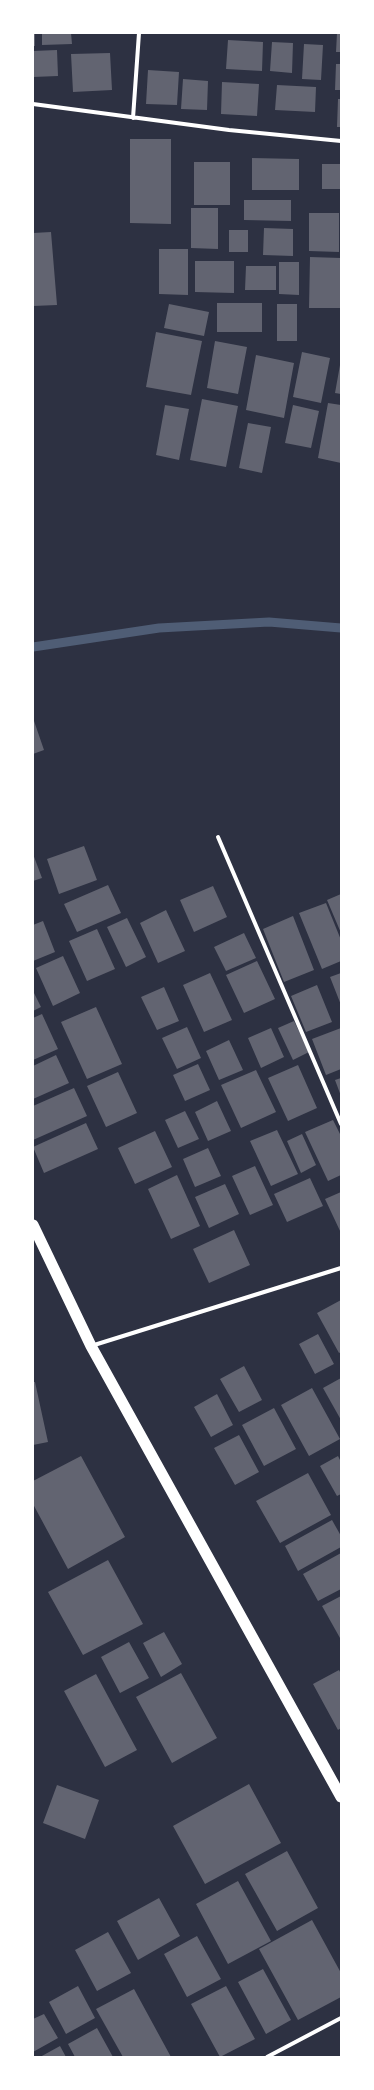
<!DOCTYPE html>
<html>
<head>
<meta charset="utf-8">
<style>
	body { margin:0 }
	#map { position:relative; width:374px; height:2090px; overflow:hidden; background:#2d3142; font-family:"Crimson Pro",serif }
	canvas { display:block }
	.frame { position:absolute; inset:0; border:34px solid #fff; pointer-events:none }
</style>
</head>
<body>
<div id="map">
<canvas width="374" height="2090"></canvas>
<div class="frame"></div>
</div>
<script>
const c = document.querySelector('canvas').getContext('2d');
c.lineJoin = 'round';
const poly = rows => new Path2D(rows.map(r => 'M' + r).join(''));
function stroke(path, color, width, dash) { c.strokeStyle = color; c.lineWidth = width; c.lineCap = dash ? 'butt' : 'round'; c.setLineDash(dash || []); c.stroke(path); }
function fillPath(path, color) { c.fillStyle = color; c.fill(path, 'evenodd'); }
stroke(poly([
	[33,647,159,628,269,622,341,628]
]), '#4f5d75', 9);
fillPath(poly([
	[33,33,35,33,35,46,33,46],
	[42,33,71,33,72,44,42,45],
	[337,33,341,33,341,52,336,52],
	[228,40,263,42,262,71,226,69],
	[272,42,293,43,292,73,270,71],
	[304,44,323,45,321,80,302,79],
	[57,50,58,76,33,77,33,51],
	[110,53,112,90,73,92,71,54],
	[336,64,341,64,341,90,335,90],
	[148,70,179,72,177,105,146,104],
	[183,79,208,81,207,110,181,109],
	[222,82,259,84,257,116,221,114],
	[277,85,316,87,315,112,275,110],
	[338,99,341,99,341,127,337,127],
	[130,139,171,139,171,224,130,223],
	[252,158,299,159,299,190,252,190],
	[194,162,230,162,230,205,194,205],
	[322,164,341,164,341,189,322,189],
	[244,200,291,200,291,221,244,220],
	[191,208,218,208,218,249,191,248],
	[309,213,339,213,339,252,309,251],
	[264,228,293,229,293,256,263,255],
	[229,230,248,230,248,252,229,252],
	[51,232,57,305,33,306,33,233],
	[159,249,188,249,188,295,159,294],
	[310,257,341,258,341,308,309,308],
	[195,261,234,261,234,293,195,292],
	[279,262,299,262,299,295,279,294],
	[246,266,276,266,276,290,245,290],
	[217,303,262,303,262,332,217,332],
	[169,304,209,312,204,336,164,328],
	[277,304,297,304,297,341,277,341],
	[156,332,202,341,191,395,146,387],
	[215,341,247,347,238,394,207,388],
	[302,352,330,358,321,403,293,397],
	[256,355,294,363,284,418,246,410],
	[340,365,341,365,341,394,335,393],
	[202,399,238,406,226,467,190,460],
	[328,403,341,405,341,463,318,458],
	[165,405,189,409,179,460,156,455],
	[293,405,319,411,311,448,285,443],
	[248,423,271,427,262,473,239,468],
	[33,718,44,750,33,754],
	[84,846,97,880,59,894,47,859],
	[33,854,42,878,33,881],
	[108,885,121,913,77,932,64,904],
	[213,886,227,917,194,932,180,900],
	[341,894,341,933,327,900],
	[326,903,341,940,341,961,322,969,299,913],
	[166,910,185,951,158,963,140,923],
	[293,916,314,970,284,982,263,929],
	[127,918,146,957,126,967,107,927],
	[43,921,55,952,33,961,33,925],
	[97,929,115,969,87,981,69,941],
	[244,933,256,958,226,971,214,947],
	[63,956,80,993,53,1006,36,968],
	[257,961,275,999,244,1013,226,975],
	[210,973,232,1020,204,1032,183,985],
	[341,973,341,1005,330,977],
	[317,985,332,1022,306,1032,291,996],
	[164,987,179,1021,157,1030,141,997],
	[33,991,41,1007,33,1011],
	[96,1007,122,1064,87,1079,61,1022],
	[42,1014,58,1049,33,1060,33,1018],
	[294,1021,309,1052,293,1060,278,1028],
	[187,1027,201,1058,177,1069,162,1038],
	[271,1028,284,1057,261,1068,248,1038],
	[341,1028,341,1069,326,1075,312,1039],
	[229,1040,243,1070,219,1080,206,1051],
	[56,1055,69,1083,33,1099,33,1066],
	[198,1064,210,1090,185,1101,173,1075],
	[298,1065,317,1108,288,1121,268,1078],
	[256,1070,276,1112,241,1128,221,1085],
	[118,1072,137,1113,106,1127,87,1086],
	[341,1078,341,1096,335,1080],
	[74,1088,87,1116,33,1140,33,1106],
	[217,1101,231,1131,208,1141,195,1112],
	[185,1111,199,1139,178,1148,165,1120],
	[333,1120,341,1136,341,1175,328,1181,305,1132],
	[86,1123,98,1149,44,1173,33,1147],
	[277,1130,298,1174,271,1186,250,1141],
	[155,1131,172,1167,135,1184,118,1148],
	[302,1134,316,1165,301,1173,287,1141],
	[208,1148,221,1176,195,1187,183,1159],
	[255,1166,273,1205,250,1215,232,1176],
	[177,1175,200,1226,171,1239,148,1189],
	[310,1178,323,1206,287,1222,274,1194],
	[225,1184,239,1214,209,1228,195,1197],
	[341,1192,341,1233,325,1199],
	[234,1230,250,1265,209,1283,193,1249],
	[341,1300,341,1352,339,1353,317,1313],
	[318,1334,334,1364,315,1374,299,1344],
	[244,1366,262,1400,239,1412,220,1379],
	[341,1378,341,1420,323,1388],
	[33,1382,35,1382,48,1442,33,1445],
	[312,1388,340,1439,309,1456,281,1405],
	[217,1394,233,1425,211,1437,194,1407],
	[274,1408,296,1449,264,1466,242,1425],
	[239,1435,259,1472,235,1485,214,1448],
	[81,1456,125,1537,68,1569,33,1504,33,1481],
	[338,1456,341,1462,341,1494,337,1496,320,1466],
	[308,1473,331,1515,280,1543,256,1501],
	[332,1520,341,1536,341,1547,298,1571,285,1546],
	[341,1553,341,1589,318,1601,303,1574],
	[108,1560,143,1624,83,1655,48,1592],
	[341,1596,341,1637,340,1638,322,1606],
	[164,1632,182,1664,161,1677,143,1643],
	[129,1642,149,1678,120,1693,101,1657],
	[339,1670,341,1674,341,1728,338,1730,313,1684],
	[181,1673,217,1738,172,1763,136,1697],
	[96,1674,137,1750,105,1767,64,1691],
	[249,1784,281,1843,205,1884,173,1826],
	[57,1785,99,1800,85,1839,43,1823],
	[287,1851,318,1908,277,1931,245,1874],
	[238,1881,271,1941,228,1964,196,1904],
	[159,1898,180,1936,138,1960,117,1921],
	[312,1920,341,1973,341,1997,298,2020,259,1949],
	[108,1932,131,1973,97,1991,75,1950],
	[197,1936,221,1979,187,1997,164,1954],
	[263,1969,291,2020,266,2034,238,1982],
	[78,1986,95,2018,66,2034,49,2002],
	[226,1986,255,2039,220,2057,191,2004],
	[134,1989,171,2057,123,2057,96,2009],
	[44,2014,58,2038,33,2052,33,2019],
	[97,2028,113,2057,75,2057,68,2044],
	[60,2046,66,2057,40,2057]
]), '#626471');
stroke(poly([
	[33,104,229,130,341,141],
	[133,118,139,33],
	[218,837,341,1124],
	[91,1346,341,1268],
	[267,2057,341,2018]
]), '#fff', 4);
stroke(poly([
	[33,1225,91,1346,341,1797]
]), '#fff', 11);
</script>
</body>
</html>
